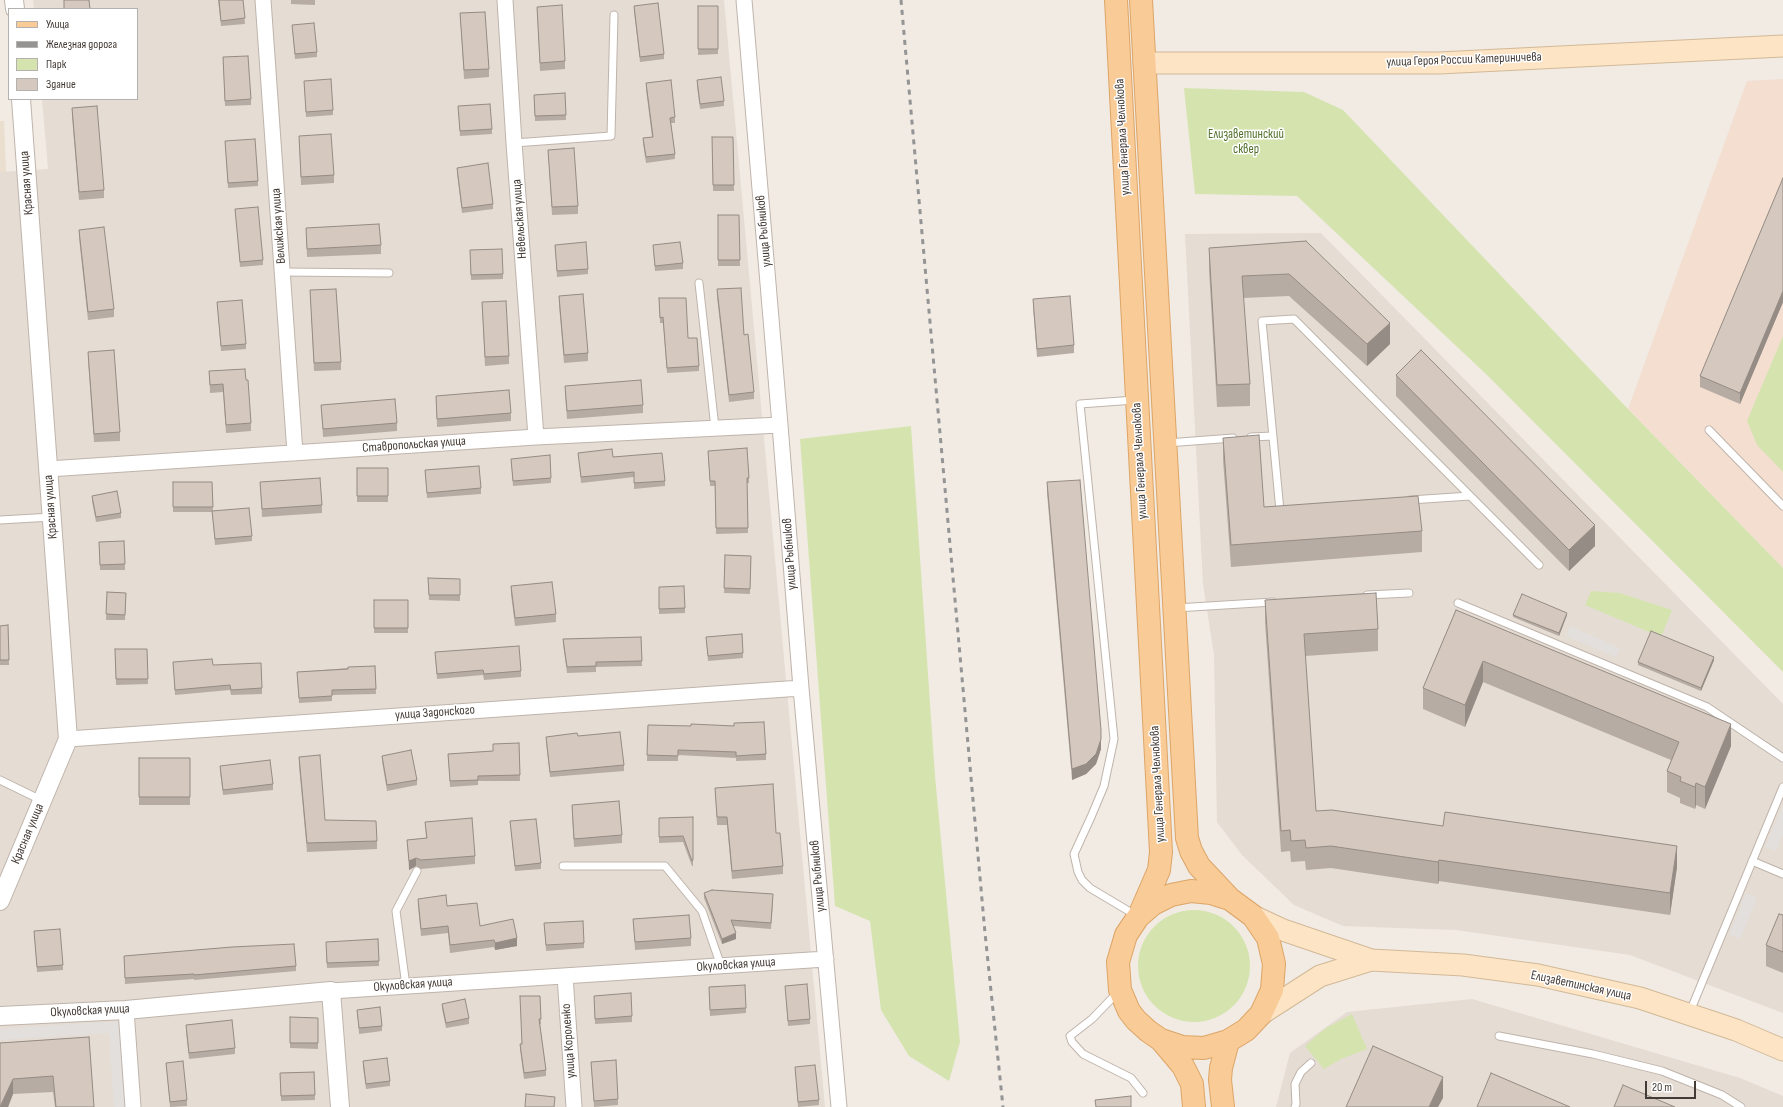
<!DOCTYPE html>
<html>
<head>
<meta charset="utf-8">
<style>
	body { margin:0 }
	#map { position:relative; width:1783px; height:1107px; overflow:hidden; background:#f1ebe4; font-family:"Sofia Sans Condensed",sans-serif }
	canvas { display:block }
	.legend { position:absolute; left:8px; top:8px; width:130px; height:92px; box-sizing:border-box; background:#fff; border:1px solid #b4b1ae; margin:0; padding:5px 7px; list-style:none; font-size:12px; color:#433b35 }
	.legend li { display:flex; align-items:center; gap:8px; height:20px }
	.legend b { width:20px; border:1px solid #b4b1ae }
	.scale { position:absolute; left:1645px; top:1081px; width:51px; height:18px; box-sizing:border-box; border:2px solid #433b35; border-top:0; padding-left:5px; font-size:12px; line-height:14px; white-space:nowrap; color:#433b35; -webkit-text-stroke:3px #fff; paint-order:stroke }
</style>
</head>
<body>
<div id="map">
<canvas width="1783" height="1107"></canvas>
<ul class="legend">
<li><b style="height:5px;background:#f9cb96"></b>Улица</li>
<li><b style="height:5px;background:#949494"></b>Железная дорога</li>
<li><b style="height:11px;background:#d5e4af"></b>Парк</li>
<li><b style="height:11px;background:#d5c8be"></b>Здание</li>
</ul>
<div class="scale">20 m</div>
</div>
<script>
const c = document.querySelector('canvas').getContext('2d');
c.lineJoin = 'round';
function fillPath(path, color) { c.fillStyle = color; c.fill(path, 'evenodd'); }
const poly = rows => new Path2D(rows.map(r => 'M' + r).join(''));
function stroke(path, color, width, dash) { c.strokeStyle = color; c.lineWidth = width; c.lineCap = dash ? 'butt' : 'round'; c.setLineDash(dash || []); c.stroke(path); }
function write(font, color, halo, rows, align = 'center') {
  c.font = font + ' "Sofia Sans Condensed",sans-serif'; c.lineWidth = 3; c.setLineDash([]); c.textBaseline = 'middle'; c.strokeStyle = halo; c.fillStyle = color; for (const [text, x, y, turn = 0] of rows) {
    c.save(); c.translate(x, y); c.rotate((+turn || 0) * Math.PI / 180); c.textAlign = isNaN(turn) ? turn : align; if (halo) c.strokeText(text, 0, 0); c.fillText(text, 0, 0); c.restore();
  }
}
fillPath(poly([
	[33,0,724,0,825,1107,0,1107,0,172,48,169,42,99,137,99,137,9,34,9],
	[1321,233,1783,704,1783,1013,1630,955,1456,930,1343,926,1294,905,1242,855,1217,822,1214,655,1203,584,1185,234],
	[1472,999,1740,1078,1783,1096,1783,1107,1276,1107,1290,1053,1347,1012]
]), '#e5dcd3');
fillPath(poly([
	[1783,79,1783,568,1628,409,1747,81]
]), '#f3ded0');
fillPath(poly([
	[0,121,4,121,6,172,0,172]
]), '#eadecf');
fillPath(poly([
	[1184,88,1304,92,1343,110,1628,409,1783,568,1783,672,1487,375,1297,196,1195,194],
	[1783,336,1783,472,1757,445,1747,421],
	[911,426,935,776,960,1042,949,1081,909,1056,881,1010,870,921,835,906,800,439],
	[1591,591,1620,593,1672,610,1661,637,1585,605],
	'1138 966a56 56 0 1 1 112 0a56 56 0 1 1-112 0Z',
	[1352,1014,1367,1049,1341,1059,1324,1069,1305,1046,1326,1028]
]), '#d5e4af');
fillPath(poly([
	[1570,626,1620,648,1616,657,1566,636],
	[1783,805,1783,834,1776,851,1765,847],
	[1746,893,1757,898,1740,939,1729,935],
	[120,1021,126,1107,114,1107,109,1033,0,1040,0,1029]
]), '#e2dfdd');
const service = poly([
	[514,143,611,136,614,15],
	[282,272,389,273],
	[699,283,715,428],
	[1135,400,1080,404,1114,739,1104,786,1091,817,1074,854,1078,872,1082,880,1090,888,1137,916],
	[1709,430,1783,506],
	[1251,437,1273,436],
	[1167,443,1233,438],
	[1410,500,1470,496],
	[1282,510,1280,511,1262,321,1294,319,1539,565],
	[0,520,52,517],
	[1367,595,1409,593],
	[1458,603,1707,707,1783,758],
	[1176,608,1273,602],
	[0,780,41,800],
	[1752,861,1783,874],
	[563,866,665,866,702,911,721,966],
	[406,986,396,911,417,871],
	[1117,993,1092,1019,1070,1036,1072,1042,1083,1054,1131,1078,1143,1093],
	[1689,1014,1783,787],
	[1499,1036,1593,1054,1662,1071,1722,1095,1741,1107],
	[1295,1107,1296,1104,1295,1084,1301,1072,1311,1063]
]);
const minor = poly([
	[263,0,295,453],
	[505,0,514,143,536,437],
	[744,0,780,425,801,688,839,1107],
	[48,469,536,437,780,425],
	[68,739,801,688],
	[565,976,574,1107],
	[331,991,826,959],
	[126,1010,133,1107]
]);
const tertiary = poly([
	[14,0,15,9],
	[0,901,68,739,21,99],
	[0,1016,126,1010,331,991,340,1107]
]);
const secondary = poly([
	[1144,63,1439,63,1783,46],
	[1253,916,1283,930,1371,960,1463,965,1538,975,1640,998,1736,1030,1783,1050],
	[1261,1014,1320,976,1371,960]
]);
const primary = poly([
	[1116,0,1161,852,1159,870,1139,916],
	[1141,0,1187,838,1191,851,1199,866,1230,899,1253,916,1268,938,1274,964,1272,990,1261,1014,1246,1030,1228,1041,1204,1048,1182,1047,1161,1040,1148,1031,1136,1020,1129,1011,1120,990,1118,962,1126,935,1138,917,1153,904,1171,895,1191,891,1211,893,1230,899],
	[1161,1040,1183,1066,1192,1084,1194,1107],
	[1223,1107,1220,1080,1221,1068,1228,1041]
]);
stroke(service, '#bfb4ab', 9);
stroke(minor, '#bfb4ab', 17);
stroke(tertiary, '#bfb4ab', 20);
stroke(secondary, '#d2b998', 23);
stroke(primary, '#dda567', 24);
stroke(service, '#fff', 7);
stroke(minor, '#fff', 15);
stroke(tertiary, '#fff', 18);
stroke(secondary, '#fce4c4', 21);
stroke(primary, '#f9cb96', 22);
stroke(poly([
	[901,0,985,933,1003,1107]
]), '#949494', 3, [5, 5]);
fillPath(poly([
	[218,0,243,0,245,24,221,26],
	[291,0,315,0,315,5,291,4],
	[634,6,664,54,664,59,640,62,634,11],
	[698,6,718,6,718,54,698,55],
	[537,7,565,61,565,69,540,71],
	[460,13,489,69,489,77,464,79],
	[292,25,317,52,317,57,295,59],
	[223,57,251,99,251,105,225,106],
	[697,80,724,101,724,106,700,109,697,86],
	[304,81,333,110,333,115,306,117],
	[646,83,675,117,675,123,671,123,675,154,675,159,646,163,643,143,643,138,652,137,646,89],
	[565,93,566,120,535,121,534,95],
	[458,106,492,129,492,134,460,136],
	[72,108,104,190,104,198,79,200,72,116],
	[299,136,334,175,334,183,301,185],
	[712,137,733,137,734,191,713,191],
	[225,141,258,181,258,186,228,188],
	[548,150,578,206,578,214,552,215],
	[457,168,493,204,493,209,462,213,457,173],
	[1783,178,1783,302,1740,404,1700,387,1700,376],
	[235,209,263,260,263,265,240,267],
	[718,215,739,215,740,266,718,266],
	[306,228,381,245,381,254,307,257],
	[79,230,114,309,114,317,88,320,79,238],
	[1306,241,1390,344,1367,366,1289,296,1243,298,1250,384,1250,406,1217,407,1209,270,1209,248],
	[555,245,588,269,588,274,557,277],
	[653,245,683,263,683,269,655,271],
	[470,250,503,274,503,279,471,280],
	[717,289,754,392,754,399,729,402,717,297],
	[310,290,341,362,341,370,314,371],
	[559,296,588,353,588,361,564,363,559,305],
	[659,298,688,338,699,366,699,371,667,373,663,323,660,323],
	[1033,299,1074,345,1074,353,1037,357,1033,307],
	[217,302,246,344,246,349,221,351],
	[482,302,509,356,509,364,485,366],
	[88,352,120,432,120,441,94,442,88,360],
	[209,371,246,380,251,423,251,431,226,433,223,392,210,393],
	[1396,375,1595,546,1569,571,1396,396],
	[565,386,643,405,643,413,567,419,565,394],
	[436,396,511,413,511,421,437,427],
	[321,405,397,423,397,431,323,437],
	[1223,438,1264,507,1422,531,1422,552,1231,567,1223,460],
	[708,451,749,478,749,483,747,483,748,533,716,534,715,486,710,486],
	[578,453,613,457,665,481,665,486,634,489,634,477,581,483],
	[511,459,551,478,551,483,513,486],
	[357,468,388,468,388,502,357,502],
	[425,470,481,488,481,494,427,498],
	[173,482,212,482,213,511,252,536,252,541,215,545,212,512,173,512],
	[260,482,322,505,322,513,262,517],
	[1047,482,1101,749,1096,764,1086,774,1072,780,1047,493],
	[92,496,121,513,121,518,96,522,92,501],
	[124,541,125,570,100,570,99,542],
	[725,555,751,556,750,594,724,593],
	[428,578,460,579,460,601,429,600],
	[511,586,556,614,556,622,515,626,511,594],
	[659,587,685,608,685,613,659,614],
	[107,592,126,593,125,620,106,620],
	[374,600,408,600,408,633,374,633],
	[1265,600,1378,629,1378,651,1305,656,1316,811,1677,867,1670,915,1439,881,1438,884,1331,868,1306,870,1305,861,1291,862,1290,851,1281,852,1265,622],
	[1456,610,1731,746,1705,809,1696,805,1695,809,1680,803,1680,798,1667,792,1667,771,1671,760,1483,682,1465,727,1423,709,1423,688],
	[1513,615,1567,615,1559,636,1513,617],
	[8,625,9,665,0,665,0,626],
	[641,637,642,666,596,667,596,672,567,673,563,644,563,639],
	[706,637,743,653,743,658,708,661],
	[115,649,147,649,148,684,116,685],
	[435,652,521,671,521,677,484,680,483,675,437,679],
	[1714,660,1701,691,1638,665,1638,662],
	[173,662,213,665,262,688,262,694,231,695,230,690,175,695],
	[375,666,376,694,332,695,332,701,299,703,297,672],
	[648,725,766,754,766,760,736,761,736,758,678,755,678,761,647,761],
	[578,736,624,765,624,771,550,777,546,742,546,737],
	[519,743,520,781,478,781,478,785,450,787,448,754,493,751],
	[382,756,417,780,417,785,387,791,382,761],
	[299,757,325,820,377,841,377,849,307,852,299,766],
	[139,758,190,758,190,805,139,805],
	[220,766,273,784,273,790,223,795,220,771],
	[715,788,776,833,783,866,783,874,732,879,727,825,717,825],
	[572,805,622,835,622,843,574,847,572,813],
	[693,817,693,866,692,866,683,842,659,843,659,818],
	[510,821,541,863,541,869,515,871],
	[425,822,475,856,475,864,421,869,416,866,409,870,407,840,426,838],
	[704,893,773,900,771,929,733,926,736,939,722,944,704,898],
	[418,899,447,906,480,926,517,946,495,950,494,947,450,953,448,933,421,936,418,906],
	[1783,915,1783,973,1766,966,1766,945],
	[633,919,691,938,691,946,635,950],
	[544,923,584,943,584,948,546,951],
	[34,931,63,965,63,970,37,972],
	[378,939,379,966,327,968,326,947],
	[124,956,296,966,296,971,194,980,194,979,125,984],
	[785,986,810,1019,810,1024,788,1026],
	[709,987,746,1008,746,1013,710,1016],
	[540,996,541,1024,540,1024,546,1070,546,1076,524,1079,520,1049,520,1044,521,1044],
	[594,996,632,1016,632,1022,595,1024],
	[442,1004,469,1018,469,1024,446,1028,442,1009],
	[357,1010,382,1026,382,1031,359,1034],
	[290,1017,318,1018,318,1049,290,1048],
	[186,1025,235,1048,235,1054,189,1059,186,1031],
	[89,1037,94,1107,55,1107,53,1092,13,1094,8,1107,0,1107,0,1043],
	[363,1061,390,1081,390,1086,366,1089,363,1067],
	[591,1062,618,1099,618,1105,594,1107],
	[166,1063,187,1100,187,1106,170,1107],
	[795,1067,819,1100,819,1105,798,1107],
	[314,1072,315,1100,281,1101,280,1073]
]), '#b7aca3');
fillPath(poly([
	[1783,291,1783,302,1740,404,1740,393],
	[1390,323,1390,344,1367,366,1367,344],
	[1595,525,1595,546,1569,571,1569,550],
	[1567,613,1567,615,1559,636,1559,633],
	[1714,657,1714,660,1701,691,1701,688],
	[1483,661,1483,682,1465,727,1465,705],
	[1731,724,1731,746,1705,809,1705,787],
	[1101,730,1101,749,1096,764,1086,774,1072,780,1072,769],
	[1696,783,1696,805,1695,809,1695,787],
	[1677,846,1677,867,1670,915,1670,893],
	[416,858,416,866,409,870,409,861],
	[1439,860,1439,881,1438,884,1438,862],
	[736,933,736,939,722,944,722,939],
	[517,938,517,946,495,950,495,943],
	[1443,1077,1443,1098,1438,1107,1429,1107],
	[13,1079,13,1094,8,1107,0,1107]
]), '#958c85');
const building = poly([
	[64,0,89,0,90,9,64,9,64,0],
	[219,0,243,0,245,18,221,21,219,0],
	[658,3,664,54,640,57,634,6,658,3],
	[562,5,565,61,540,63,537,7,562,5],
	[698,6,718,6,718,49,698,49,698,6],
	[485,12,489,69,464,70,460,13,485,12],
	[314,23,317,52,295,54,292,25,314,23],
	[248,56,251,99,225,101,223,57,248,56],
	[721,77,724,101,700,104,697,80,721,77],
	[331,79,333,110,306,112,304,81,331,79],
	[671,80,675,117,670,118,675,154,646,157,643,138,653,137,646,83,671,80],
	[565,93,566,115,535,116,534,95,565,93],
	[490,104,492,129,460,131,458,106,490,104],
	[97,106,104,190,79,192,72,108,97,106],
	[331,134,334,175,301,177,299,136,331,134],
	[712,137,733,137,734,185,713,185,712,137],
	[255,139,258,181,228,183,225,141,255,139],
	[574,148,578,206,552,207,548,150,574,148],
	[488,163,493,204,462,208,457,168,488,163],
	[1783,178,1783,291,1740,393,1700,376,1783,178],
	[258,207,263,260,240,262,235,209,258,207],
	[718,215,739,215,740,260,718,260,718,215],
	[379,224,381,245,307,249,306,228,379,224],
	[104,227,114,309,88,312,79,230,104,227],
	[1306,241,1390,323,1367,344,1289,274,1242,276,1250,384,1217,385,1209,248,1306,241],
	[586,242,588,269,557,271,555,245,586,242],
	[680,242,683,263,655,266,653,245,680,242],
	[502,249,503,274,471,275,470,250,502,249],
	[741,288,744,335,748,334,754,392,729,395,717,289,741,288],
	[336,289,341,362,314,363,310,290,336,289],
	[583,294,588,353,564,355,559,296,583,294],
	[1070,296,1074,345,1037,349,1033,299,1070,296],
	[659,298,686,298,688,338,697,338,699,366,667,368,663,317,660,318,659,298],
	[242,300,246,344,221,346,217,302,242,300],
	[506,301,509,356,485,357,482,302,506,301],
	[114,350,120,432,94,434,88,352,114,350],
	[1421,350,1595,525,1569,550,1396,375,1421,350],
	[245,369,246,380,248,380,251,423,226,425,223,384,210,385,209,371,245,369],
	[641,380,643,405,567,411,565,386,641,380],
	[509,390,511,413,437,419,436,396,509,390],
	[395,399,397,423,323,429,321,405,395,399],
	[1259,435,1264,507,1418,496,1422,531,1231,545,1223,438,1259,435],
	[747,448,749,478,747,478,748,528,716,528,715,481,710,481,708,451,747,448],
	[612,449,613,457,662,453,665,481,634,483,634,472,581,477,578,453,612,449],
	[550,455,551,478,513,481,511,459,550,455],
	[479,466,481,488,427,493,425,470,479,466],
	[357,468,388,468,388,496,357,496,357,468],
	[320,478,322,505,262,509,260,482,320,478],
	[1080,480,1101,730,1101,739,1096,754,1086,764,1072,769,1047,482,1080,480],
	[173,482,212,482,213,507,173,507,173,482],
	[117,491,121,513,96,517,92,496,117,491],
	[249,508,252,536,215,539,212,511,249,508],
	[124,541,125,564,100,565,99,542,124,541],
	[725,555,751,556,750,589,724,588,725,555],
	[428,578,460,579,460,595,429,595,428,578],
	[552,582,556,614,515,618,511,586,552,582],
	[684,586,685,608,659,609,659,587,684,586],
	[107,592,126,593,125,615,106,614,107,592],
	[1376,593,1378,629,1304,634,1316,811,1332,810,1443,826,1445,812,1677,846,1670,893,1439,860,1438,862,1331,846,1306,848,1305,840,1291,841,1290,830,1281,831,1265,600,1376,593],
	[1522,594,1567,613,1559,633,1513,615,1522,594],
	[374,600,408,600,408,628,374,628,374,600],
	[1456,610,1731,724,1705,787,1696,783,1695,787,1680,781,1681,777,1667,771,1679,742,1483,661,1465,705,1423,688,1456,610],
	[8,625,9,660,0,660,0,626,8,625],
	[1651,631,1714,657,1701,688,1638,662,1651,631],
	[742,634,743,653,708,656,706,637,742,634],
	[641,637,642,661,596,662,596,666,567,667,563,639,641,637],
	[519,646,521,671,484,674,483,670,437,674,435,652,519,646],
	[115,649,147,649,148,679,116,679,115,649],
	[212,659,213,665,261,663,262,688,231,690,230,685,175,690,173,662,212,659],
	[375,666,376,689,332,690,332,696,299,698,297,672,348,669,348,667,375,666],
	[764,722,766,754,736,756,736,752,678,750,678,756,647,755,648,725,691,726,691,724,734,726,734,723,764,722],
	[620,732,624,765,550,772,546,737,577,733,578,736,620,732],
	[519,743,520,775,478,776,478,780,450,781,448,754,493,751,493,744,519,743],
	[411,750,417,780,387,785,382,756,411,750],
	[320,755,325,820,376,821,377,841,307,843,299,757,320,755],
	[139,758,190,758,190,797,139,797,139,758],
	[270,760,273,784,223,790,220,766,270,760],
	[773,784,776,833,780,833,783,866,732,871,727,817,717,817,715,788,773,784],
	[619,801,622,835,574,839,572,805,619,801],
	[693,817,693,860,692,861,683,836,659,837,659,818,693,817],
	[472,818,475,856,421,860,416,858,409,861,407,840,427,838,425,822,472,818],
	[536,819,541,863,515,866,510,821,536,819],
	[712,890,773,894,771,923,731,920,736,933,722,939,704,893,712,890],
	[446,895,447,906,477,903,480,926,513,919,517,938,495,943,494,940,450,945,448,926,421,929,418,899,446,895],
	[1779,914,1783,915,1783,952,1766,945,1779,914],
	[689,915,691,938,635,942,633,919,689,915],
	[583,921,584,943,546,945,544,923,583,921],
	[60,929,63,965,37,967,34,931,60,929],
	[378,939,379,961,327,963,326,942,378,939],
	[294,944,296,966,194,975,194,974,125,978,124,956,232,947,294,944],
	[807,984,810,1019,788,1021,785,986,807,984],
	[745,985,746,1008,710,1010,709,987,745,985],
	[631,993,632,1016,595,1019,594,996,631,993],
	[520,996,540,996,541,1019,539,1019,546,1070,524,1073,520,1044,522,1044,520,996],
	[465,999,469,1018,446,1023,442,1004,465,999],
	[380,1007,382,1026,359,1028,357,1010,380,1007],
	[290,1017,318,1018,318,1043,290,1043,290,1017],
	[232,1020,235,1048,189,1053,186,1025,232,1020],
	[89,1037,94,1107,56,1107,53,1076,13,1079,0,1107,0,1043,89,1037],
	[1373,1046,1443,1077,1429,1107,1346,1107,1373,1046],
	[387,1058,390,1081,366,1084,363,1061,387,1058],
	[616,1060,618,1099,594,1101,591,1062,616,1060],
	[183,1061,187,1100,170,1102,166,1063,183,1061],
	[815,1065,819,1100,798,1102,795,1067,815,1065],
	[314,1072,315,1095,281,1096,280,1073,314,1072],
	[1491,1073,1570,1107,1477,1107,1491,1073],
	[1623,1085,1675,1107,1614,1107,1623,1085],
	[526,1094,555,1097,554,1107,525,1107,526,1094],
	[1131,1096,1131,1107,1096,1107,1095,1100,1131,1096]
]);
fillPath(building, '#d5c8be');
stroke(building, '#958c85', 1);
write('13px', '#433b35', '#fff', [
	["улица Героя России Катериничева",1464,60,-2],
	["улица Генерала Челнокова",1123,137,-93],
	["Красная улица",27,183,-94],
	["Невельская улица",520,219,-94],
	["Велижская улица",279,226,-94],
	["улица Рыбников",764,231,-95],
	["Ставропольская улица",414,445,-4],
	["улица Генерала Челнокова",1140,461,-93],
	["Красная улица",51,507,-94],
	["улица Рыбников",790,554,-94],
	["улица Задонского",435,713,-4],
	["улица Генерала Челнокова",1158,784,-93],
	["Красная улица",28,834,-67],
	["улица Рыбников",818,876,-95],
	["Окуловская улица",736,965,-4],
	["Окуловская улица",413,985,-4],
	["Елизаветинская улица",1581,986,12],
	["Окуловская улица",90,1011,-3],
	["улица Короленко",569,1041,-94]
]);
write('13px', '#52712b', '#fff', [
	["Елизаветинский",1246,135],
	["сквер",1246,150]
]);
</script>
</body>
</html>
